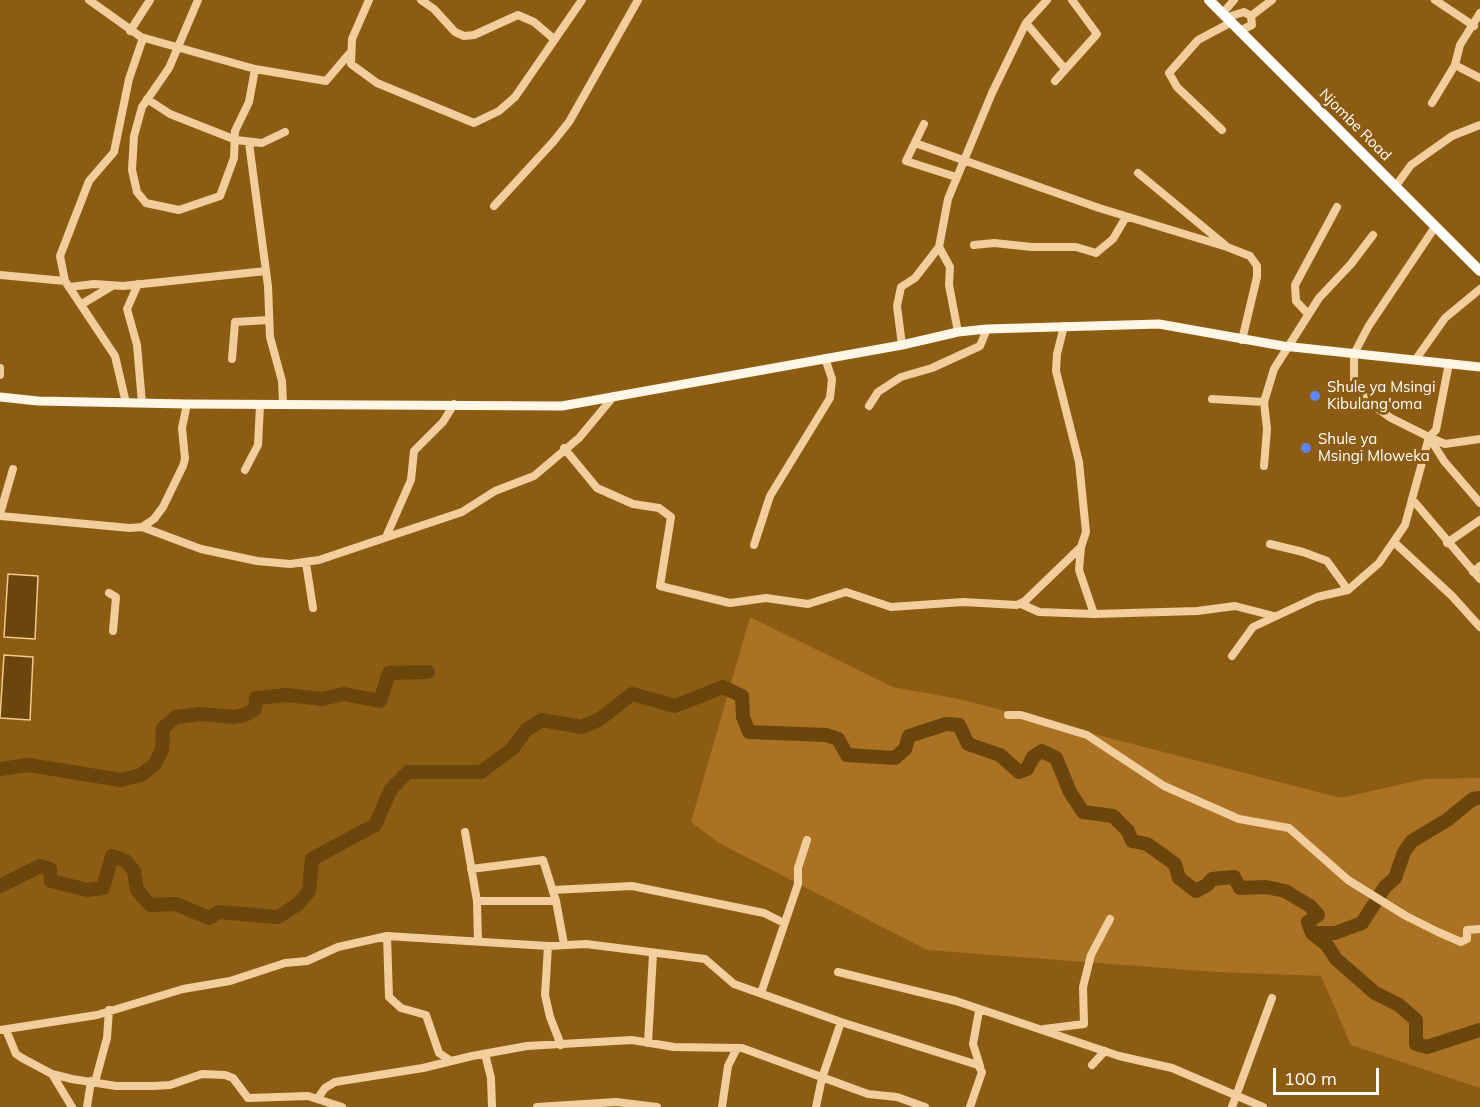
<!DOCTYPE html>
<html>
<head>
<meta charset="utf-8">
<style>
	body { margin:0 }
	#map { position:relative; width:1480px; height:1107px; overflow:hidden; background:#8d5c13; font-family:Mulish,sans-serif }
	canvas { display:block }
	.scale { position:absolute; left:1273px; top:1068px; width:106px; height:27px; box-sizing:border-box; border:3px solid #fff; border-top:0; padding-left:8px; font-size:18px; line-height:21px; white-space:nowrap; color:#fff; -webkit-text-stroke:4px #8d5c13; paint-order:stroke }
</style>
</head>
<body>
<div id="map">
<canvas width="1480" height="1107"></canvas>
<div class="scale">100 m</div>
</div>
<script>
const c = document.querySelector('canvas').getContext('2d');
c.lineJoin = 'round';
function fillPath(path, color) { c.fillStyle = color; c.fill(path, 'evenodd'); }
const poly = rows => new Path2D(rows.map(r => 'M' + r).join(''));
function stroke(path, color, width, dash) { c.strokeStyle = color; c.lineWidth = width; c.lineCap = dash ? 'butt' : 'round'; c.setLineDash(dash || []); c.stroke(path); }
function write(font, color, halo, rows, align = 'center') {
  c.font = font + ' Mulish,sans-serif'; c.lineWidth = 6; c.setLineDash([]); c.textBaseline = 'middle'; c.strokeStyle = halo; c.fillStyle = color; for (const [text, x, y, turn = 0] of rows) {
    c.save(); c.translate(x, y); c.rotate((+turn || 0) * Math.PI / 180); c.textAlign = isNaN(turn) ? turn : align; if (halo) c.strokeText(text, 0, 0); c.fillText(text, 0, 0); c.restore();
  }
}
fillPath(poly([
	[750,617,893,687,959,699,1341,798,1424,779,1480,778,1480,1088,1351,1045,1321,976,1216,972,927,950,719,843,691,822]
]), '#aa7222');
const water = poly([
	[8,574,38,576,35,639,4,637,8,574],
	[4,655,33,657,30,720,0,718,4,655]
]);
fillPath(water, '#6a450c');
stroke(water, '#f4c98e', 1.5);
stroke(poly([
	[0,769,28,765,121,780,141,775,155,764,162,750,163,728,176,717,200,714,233,717,245,715,255,709,256,698,286,695,322,699,344,694,380,701,389,673,428,672],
	[0,886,40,866,50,869,51,881,88,890,103,888,112,856,126,861,134,871,137,890,150,905,176,904,209,918,219,912,278,917,298,904,309,891,312,859,375,825,391,789,408,772,481,772,512,749,526,730,542,720,582,727,600,719,632,694,675,706,723,687,742,696,743,717,749,732,826,735,838,739,847,755,895,758,905,749,909,736,946,724,959,725,968,744,1000,755,1019,772,1027,769,1033,757,1042,751,1056,758,1070,792,1083,812,1113,816,1128,831,1132,841,1147,844,1175,864,1179,878,1196,891,1207,885,1212,879,1234,877,1240,888,1266,887,1285,891,1310,906,1318,915,1308,922,1312,933,1335,933,1362,923,1385,887,1395,878,1404,852,1412,841,1447,820,1473,799,1480,798],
	[1312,933,1327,945,1336,959,1375,993,1399,1005,1416,1020,1416,1044,1427,1047,1480,1030]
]), '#6a450c', 14);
stroke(poly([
	[89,0,141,37,255,69,326,81,349,54],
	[198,0,169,68,142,107,134,136,132,170,137,192,146,203,179,210,220,196,234,158,235,131,249,102,255,69],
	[369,0,352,39,351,64,377,83,474,123,499,111,515,97,582,0],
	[421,0,434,9,455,32,464,36,474,35,518,15,534,22,554,39],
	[1435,0,1474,26],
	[1222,14,1234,0],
	[1026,23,1065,69],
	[130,31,150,0],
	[1239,31,1252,25,1251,16,1272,0],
	[1455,65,1480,78],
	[1055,81,1097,34,1072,0],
	[147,99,170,114,236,140,262,143,285,132],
	[1432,103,1455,65,1460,45,1480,13],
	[924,124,906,161,956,177],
	[1222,130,1177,87,1169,73,1198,40,1230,23,1231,16,1244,12,1251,16],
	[249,143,268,286,270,337,282,381,283,404],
	[915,143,1099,208,1227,247,1250,256,1257,266,1257,277,1242,340],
	[1138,173,1225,245],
	[1395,187,1411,165,1452,136,1480,125],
	[494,206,553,142,569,122,638,0],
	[1435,227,1368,327,1354,354,1354,379,1360,391,1371,404,1391,418,1429,437,1445,444,1480,439],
	[974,245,994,243,1032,247,1076,247,1096,253,1113,239,1126,217],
	[939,247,950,267,949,285,958,332],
	[0,275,65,281],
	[138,284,127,309,137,345,142,403],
	[69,287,94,284,123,286,266,271],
	[82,304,112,286],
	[1308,314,1296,301,1295,285,1337,207],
	[902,345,897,306,901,287,915,278,939,247,948,199,992,93,1026,23,1047,0],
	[232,359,235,322,269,320],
	[1416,359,1445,318,1480,289],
	[1449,363,1436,430,1429,437,1444,461,1480,503],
	[0,368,0,375],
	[1212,399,1264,402],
	[126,403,115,356,65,281,60,256,89,181,114,152,129,79,143,38],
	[869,406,878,392,901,377,932,368,980,346,987,329],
	[564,448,597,488,633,504,659,508,671,517,660,586,730,603,766,598,808,604,846,592,891,607,963,602,1017,605,1025,601,1081,547,1086,532,1079,462,1056,371,1057,354,1064,326],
	[1264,466,1267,429,1264,402,1274,369,1319,298,1351,264,1373,235],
	[245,470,258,445,260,405],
	[1412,499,1480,579],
	[0,514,13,469],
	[0,516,130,528,142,527,154,519,163,507,183,466,185,459,182,428,187,404],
	[142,527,201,549,257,561,290,564,319,560,462,512,495,491,534,476,579,438,614,396],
	[386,537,411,480,414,451,443,422,454,404],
	[1395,543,1452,596,1480,627],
	[1447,543,1480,520],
	[1270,544,1303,552,1327,561,1348,590],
	[754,545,770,496,830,398,832,379,825,358],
	[1081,547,1079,570,1094,614],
	[306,563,313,608],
	[1473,572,1480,566],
	[109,593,116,597,113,631],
	[1021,604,1039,612,1094,614,1197,611,1235,606,1274,616],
	[1232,656,1253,627,1317,597,1348,590,1379,563,1405,525,1429,437],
	[1008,715,1021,715,1087,735,1164,786,1239,819,1289,828,1348,880,1406,916,1438,932,1461,942,1467,939,1467,930,1480,929],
	[465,832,477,901,478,941],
	[471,869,543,860,556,901,564,944],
	[553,890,632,886,764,913,784,923],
	[477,901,556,901],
	[387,936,389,997,401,1008,426,1015,439,1053,451,1061],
	[548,946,545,995,550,1017,561,1045],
	[838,972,956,1001,1119,1056,1172,1068,1263,1107],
	[761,993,798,884,798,868,807,840],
	[979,1011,973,1044,980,1066],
	[1044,1029,1084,1024,1083,987,1091,955,1110,919],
	[0,1030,97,1015,183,989,230,981,285,963,307,961,338,947,387,936,548,946,586,944,705,959,734,984,841,1022,978,1065,982,1072,970,1107],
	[6,1030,16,1054,22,1058,52,1074,72,1079,116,1086,153,1086,170,1085,202,1074,225,1075,233,1078,248,1098,308,1096,342,1107],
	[648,1043,653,954],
	[485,1054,491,1078,492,1107],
	[1092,1065,1105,1051],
	[52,1074,72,1107],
	[95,1082,107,1038,109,1010],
	[318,1098,325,1088,335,1082,423,1068,472,1056,527,1046,632,1040,674,1047,742,1048,868,1094,897,1097,925,1107],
	[87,1107,91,1081],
	[537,1107,616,1102,657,1107],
	[722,1107,728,1066,737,1048],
	[816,1107,822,1078,841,1022],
	[1232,1107,1272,998]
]), '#f1ce9c', 8);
stroke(poly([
	[0,397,38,401,187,404,562,406,902,345,958,332,987,329,1159,324,1283,346,1480,367]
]), '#fff6e6', 9);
stroke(poly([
	[1209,0,1480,271]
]), '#fff', 10);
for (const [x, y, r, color] of [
	[1315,396,6,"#5c85ff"],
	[1306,448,6,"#5c85ff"]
]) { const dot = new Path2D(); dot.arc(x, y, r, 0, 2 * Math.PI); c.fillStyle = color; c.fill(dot); stroke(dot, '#8d5c13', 2); }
write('15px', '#fff', '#8d5c13', [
	["Njombe Road",1355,125,45]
]);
write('15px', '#fff', '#8d5c13', [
	["Shule ya Msingi",1327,387],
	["Kibulang'oma",1327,404],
	["Shule ya",1318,439],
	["Msingi Mloweka",1318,456]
], 'left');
</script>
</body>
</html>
